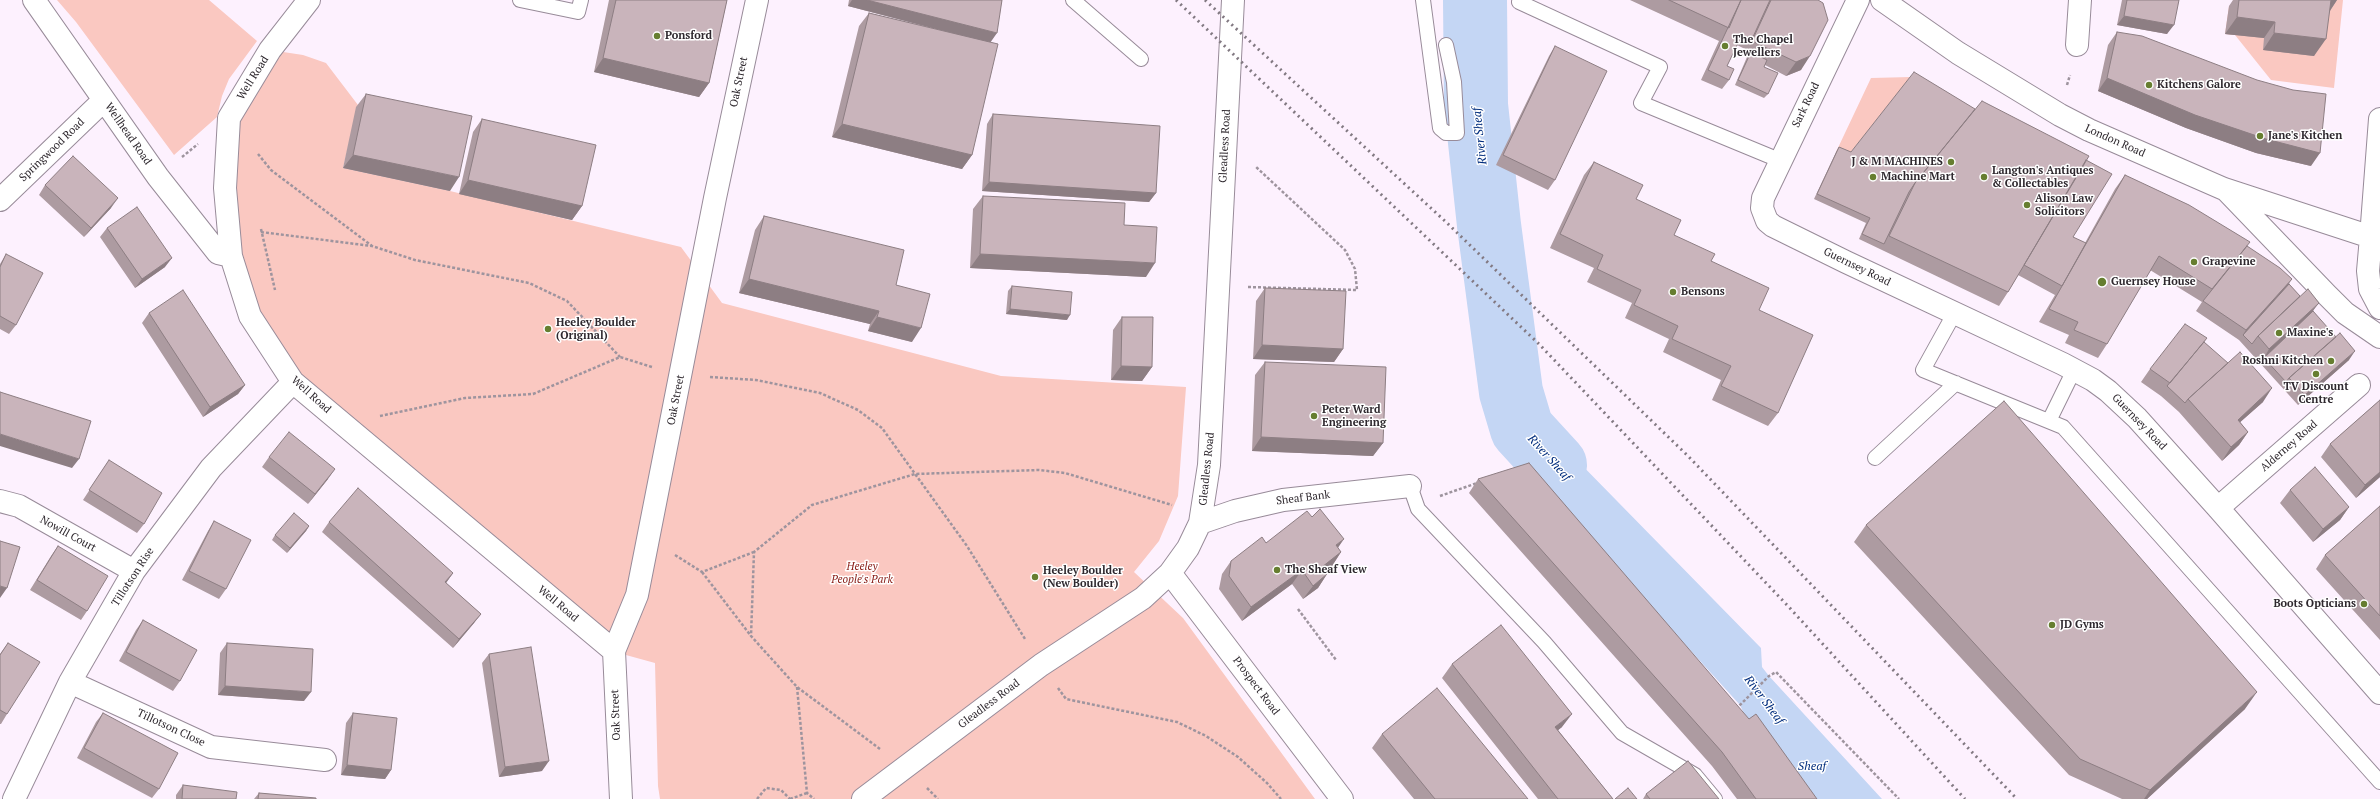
<!DOCTYPE html>
<html>
<head>
<meta charset="utf-8">
<style>
	body { margin:0 }
	canvas { display:block; background:#fdf1fe }
</style>
</head>
<body>
<canvas width="2380" height="799"></canvas>
<script>
const c = document.querySelector('canvas').getContext('2d');
c.lineJoin = 'round';
function fillPath(path, color) { c.fillStyle = color; c.fill(path, 'evenodd'); }
const poly = rows => new Path2D(rows.map(r => 'M' + r).join(''));
function stroke(path, color, width, dash) { c.strokeStyle = color; c.lineWidth = width; c.lineCap = dash ? 'butt' : 'round'; c.setLineDash(dash || []); c.stroke(path); }
function write(font, color, halo, rows, align = 'center') {
  c.font = font + ' "PT Serif",serif'; c.lineWidth = 3; c.setLineDash([]); c.textBaseline = 'middle'; c.strokeStyle = halo; c.fillStyle = color; for (const [text, x, y, turn = 0] of rows) {
    c.save(); c.translate(x, y); c.rotate((+turn || 0) * Math.PI / 180); c.textAlign = isNaN(turn) ? turn : align; if (halo) c.strokeText(text, 0, 0); c.fillText(text, 0, 0); c.restore();
  }
}
fillPath(poly([
	[57,0,209,0,257,41,229,79,222,96,217,117,174,155,76,22],
	[2241,0,2343,0,2334,88,2271,80,2235,35,2225,34,2229,6],
	[270,50,303,55,326,63,358,105,343,168,450,191,681,247,722,303,1001,376,1186,387,1178,496,1159,541,1134,572,1183,618,1315,799,660,799,658,786,655,663,615,652,290,384,234,277,229,118],
	[1911,77,1847,157,1836,152,1871,78]
]), '#fac8c1');
fillPath(poly([
	[1446,0,1497,0,1500,30,1487,91,1496,165,1509,246,1471,207,1462,89],
	[1474,355,1761,648,1762,667,1769,676,1882,799,1799,799,1757,741,1740,705,1505,446]
]), '#c4d6f4');
stroke(poly([
	[1475,0,1476,105,1489,225,1511,392,1522,429,1555,465]
]), '#c4d6f4', 64);
const service = poly([
	[520,0,578,12,581,0],
	[1073,0,1141,59],
	[1423,0,1440,128,1446,133,1457,133,1454,82,1446,45],
	[1519,2,1660,67,1641,103,1779,160],
	[1954,314,1923,370,2063,427,2380,782],
	[2049,421,2074,370],
	[1875,458,1956,383],
	[1410,486,1418,509,1544,642,1622,733,1695,775,1715,799]
]);
const minor = poly([
	[34,0,158,177,218,253,231,256],
	[309,0,270,50,229,118,225,188,231,256,250,316,293,382,614,651],
	[1858,0,1763,198,1762,208,1767,221,1773,226,1846,262,2063,364,2093,380,2108,391,2137,418,2218,508,2380,693],
	[2077,45,2080,0],
	[0,200,104,100],
	[0,501,19,506,134,571],
	[2218,508,2359,385],
	[1200,523,1235,511,1283,500,1410,486],
	[1170,573,1342,799],
	[70,682,211,747,325,760],
	[14,799,70,682,134,571,211,468,293,382],
	[621,799,614,651,637,595,715,198,757,0],
	[863,799,1041,665,1143,598,1170,573,1188,548,1200,523,1209,465,1233,0]
]);
const primary = poly([
	[2371,237,2380,119]
]);
const trunk = poly([
	[1882,0,1958,53,2060,115,2089,130,2224,189,2371,237,2368,271,2370,289,2380,308],
	[2227,191,2326,294,2345,313,2380,337]
]);
stroke(service, '#988b99', 16);
stroke(minor, '#988b99', 24);
stroke(primary, '#988b99', 24);
stroke(trunk, '#988b99', 24);
stroke(poly([
	[2067,85,2070,75],
	[258,154,271,170,372,246],
	[182,157,198,144],
	[261,229,275,290],
	[261,232,372,246,415,260,529,283,567,301,620,357],
	[1248,287,1357,290,1355,269,1345,250,1255,166],
	[710,377,756,380,820,393,858,410,882,428,967,546,1025,639],
	[380,416,465,398,533,394,620,357,652,367],
	[1440,496,1477,483],
	[675,555,702,572,754,552],
	[702,572,751,636],
	[1298,609,1336,660],
	[797,687,807,793,814,799],
	[1058,688,1066,699,1177,722,1206,736,1238,757,1267,783,1281,799],
	[1736,709,1769,676,1776,672,1899,799],
	[880,749,797,687,751,636,754,552,812,505,915,474,1039,470,1065,473,1172,505],
	[927,788,938,799],
	[757,799,766,788,781,790,790,799],
	[790,799,807,793]
]), '#9e949e', 2.5, [3, 2]);
stroke(service, '#fff', 14);
stroke(minor, '#fff', 22);
stroke(primary, '#fff', 22);
stroke(trunk, '#fff', 22);
stroke(poly([
	[1176,0,1539,344,1787,605,1965,799],
	[1205,0,1446,222,1688,456,2017,799]
]), '#827982', 3, [2, 4]);
fillPath(poly([
	[609,0,727,0,709,83,699,97,594,72],
	[849,0,1002,0,990,43,972,155,962,169,832,137,859,26,869,13,962,36,848,6],
	[1630,0,1818,0,1801,70,1786,76,1765,65,1764,67,1768,94,1764,98,1735,85,1747,57,1742,55,1745,48,1745,49,1737,45,1727,66,1729,80,1722,89,1701,80,1719,41],
	[2122,0,2179,0,2167,34,2117,25],
	[2233,0,2337,0,2330,11,2314,56,2263,50,2264,38,2225,34,2229,6],
	[2117,32,2311,166,2256,153,2186,128,2098,91,2108,45],
	[1555,46,1555,180,1548,190,1496,165,1549,56],
	[366,94,450,191,343,168,356,107],
	[1975,109,2086,160,2073,237,2085,243,2115,189,2125,175,2247,246,2289,284,2313,311,2349,360,2298,405,2239,340,2196,311,2202,302,2150,270,2107,344,2098,358,2065,343,2069,335,2039,322,2055,295,2018,275,2008,292,1999,306,1859,239,1866,223,1814,199,1836,152,1839,147,1851,152],
	[993,114,1156,193,1149,202,982,191,987,124],
	[482,119,582,206,572,220,459,194,473,132],
	[1594,162,1636,199,1674,235,1711,261,1759,310,1778,413,1768,426,1712,400,1721,380,1663,352,1669,339,1625,318,1632,303,1587,282,1594,268,1550,248,1584,175],
	[45,185,111,208,84,237,39,195],
	[983,196,1124,225,1146,277,970,268,973,209],
	[764,216,896,285,912,342,868,331,870,324,739,293,755,230],
	[107,228,165,267,135,288,100,237],
	[6,254,16,325,9,334,0,329,0,264],
	[1012,286,1067,320,1006,314,1008,291],
	[1265,288,1343,349,1334,362,1253,359,1256,301],
	[149,313,245,385,238,394,203,417,142,323],
	[1122,317,1152,367,1142,381,1111,380,1113,330],
	[2207,338,2204,342,2263,402,2240,422,2248,432,2239,445,2222,461,2179,412,2161,396,2141,382,2150,369],
	[1265,362,1383,443,1373,456,1252,451,1255,375],
	[2380,400,2380,477,2356,498,2321,457,2330,444],
	[269,457,328,479,308,504,262,467],
	[109,460,144,524,137,533,83,500],
	[1478,479,1817,799,1737,799,1712,766,1469,493],
	[2290,490,2349,507,2340,520,2313,542,2280,503],
	[2380,506,2380,640,2316,569,2325,555],
	[1312,517,1341,552,1332,566,1325,571,1327,574,1318,588,1303,599,1292,584,1242,621,1219,589,1222,574,1231,561,1266,543],
	[214,521,226,589,219,599,182,580,208,531],
	[329,522,453,573,446,583,481,614,474,623,453,648,322,532],
	[1866,525,2245,709,2147,799,2122,799,2069,775,1854,542],
	[309,526,306,531,287,553,272,540,275,535],
	[58,546,87,611,81,620,30,590,51,556],
	[143,620,180,681,173,691,119,661,136,630],
	[8,643,7,714,1,724,0,724,0,654],
	[227,643,304,701,218,695,220,653],
	[489,654,542,771,499,777,482,663],
	[1452,664,1562,727,1558,730,1613,799,1538,799,1442,678],
	[103,713,159,789,152,798,77,758,96,722],
	[353,713,391,770,385,779,341,775,346,723],
	[1382,734,1528,799,1414,799,1372,748],
	[183,785,236,799,176,799,176,795],
	[259,793,316,799,254,799],
	[1646,794,1719,799,1643,799]
]), '#ad9ba1');
fillPath(poly([
	[852,0,867,0,997,33,990,43,848,6],
	[2329,0,2337,0,2327,15],
	[2124,16,2174,25,2167,34,2117,25],
	[2237,17,2275,22,2264,38,2225,34],
	[2274,33,2326,39,2314,56,2263,50],
	[1810,56,1801,70,1786,76,1796,62],
	[603,58,709,83,699,97,594,72],
	[2107,78,2320,153,2311,166,2256,153,2186,128,2098,91],
	[842,124,972,155,962,169,832,137],
	[353,155,459,177,450,191,343,168],
	[468,180,582,206,572,220,459,194],
	[989,182,1156,193,1149,202,982,191],
	[118,198,111,208,84,237,91,228],
	[980,254,1155,263,1146,277,970,268],
	[172,258,165,267,135,288,142,279],
	[749,279,879,311,870,324,739,293],
	[2292,279,2285,289,2243,335,2246,330],
	[2319,303,2309,316,2264,358,2269,349],
	[1010,309,1070,315,1067,320,1006,314],
	[877,317,921,328,912,342,868,331],
	[1262,345,1343,349,1334,362,1253,359],
	[2355,351,2349,360,2298,405,2305,395],
	[1121,366,1152,367,1142,381,1111,380],
	[245,385,238,394,203,417,210,407],
	[2272,388,2263,402,2228,433,2238,420],
	[2248,432,2239,445,2222,461,2231,447],
	[0,434,79,459,72,468,0,446],
	[1261,437,1383,443,1373,456,1252,451],
	[335,469,328,479,308,504,315,494],
	[2380,472,2380,477,2356,498,2365,485],
	[2349,507,2340,520,2313,542,2323,529],
	[309,526,306,531,287,553,290,548],
	[1344,539,1335,552,1336,545],
	[1341,552,1332,566,1313,581,1322,567],
	[1302,570,1292,584,1242,621,1251,607],
	[453,573,446,583,445,582],
	[1327,574,1318,588,1303,599,1313,586],
	[0,586,7,588,0,598],
	[481,614,474,623,453,648,459,639],
	[225,686,311,692,304,701,218,695],
	[2257,692,2245,709,2147,799,2144,799,2150,790],
	[1572,714,1562,727,1546,740,1555,727],
	[549,761,542,771,499,777,505,767],
	[347,765,391,770,385,779,341,775]
]), '#8d7e83');
const building = poly([
	[616,0,727,0,709,83,603,58,616,0],
	[867,0,1002,0,997,33,867,0],
	[1669,0,1741,0,1729,28,1669,0],
	[1741,0,1770,0,1752,39,1742,35,1727,66,1734,69,1729,80,1708,70,1741,0],
	[1771,0,1818,0,1823,3,1828,20,1810,56,1796,62,1752,41,1771,0],
	[2127,0,2179,0,2174,25,2124,16,2127,0],
	[2239,0,2331,0,2326,39,2274,33,2275,22,2237,17,2239,0],
	[869,13,998,44,972,155,842,124,869,13],
	[2117,32,2142,36,2257,80,2293,90,2326,94,2320,153,2266,139,2195,115,2107,78,2117,32],
	[1555,46,1607,71,1555,180,1503,155,1555,46],
	[1751,52,1767,60,1764,67,1778,73,1768,94,1738,80,1751,52],
	[1914,72,1975,109,1915,183,1909,192,1884,244,1862,234,1870,218,1817,194,1839,147,1851,152,1914,72],
	[366,94,472,116,459,177,353,155,366,94],
	[1982,101,2089,156,2008,292,1889,236,1915,183,1982,101],
	[993,114,1160,126,1156,193,989,182,993,114],
	[482,119,596,145,582,206,468,180,482,119],
	[73,156,118,198,91,228,45,185,73,156],
	[2086,160,2112,174,2073,237,2086,243,2062,286,2024,265,2086,160],
	[1594,162,1643,185,1636,199,1681,220,1674,235,1715,254,1711,261,1769,288,1759,310,1813,335,1778,413,1721,386,1731,366,1672,339,1678,326,1634,305,1641,290,1597,269,1603,255,1560,234,1594,162],
	[2125,175,2189,205,2250,242,2212,289,2159,256,2107,344,2074,330,2078,322,2049,309,2125,175],
	[983,196,1125,203,1124,225,1157,227,1155,263,980,254,983,196],
	[137,207,172,258,142,279,107,228,137,207],
	[764,216,904,250,896,285,930,294,921,328,877,317,879,311,749,279,764,216],
	[2247,246,2280,268,2292,279,2246,330,2203,301,2247,246],
	[6,254,43,273,16,325,0,316,0,267,6,254],
	[2289,284,2300,296,2258,336,2252,344,2243,335,2289,284],
	[1012,286,1072,292,1070,315,1010,309,1012,286],
	[1265,288,1346,291,1343,349,1262,345,1265,288],
	[2308,289,2319,303,2269,349,2258,336,2308,289],
	[183,290,245,385,210,407,149,313,183,290],
	[2313,311,2336,337,2289,378,2286,382,2264,358,2313,311],
	[1122,317,1153,317,1152,367,1121,366,1122,317],
	[2185,324,2207,338,2170,383,2150,369,2185,324],
	[2340,333,2355,351,2305,395,2289,378,2340,333],
	[2204,342,2228,363,2188,399,2185,403,2167,386,2204,342],
	[2240,352,2272,388,2238,420,2248,432,2231,447,2188,399,2240,352],
	[1265,362,1386,367,1383,443,1261,437,1265,362],
	[0,392,91,421,79,459,0,434,0,392],
	[2380,400,2380,472,2365,485,2330,444,2380,400],
	[2004,401,2257,692,2150,790,2080,759,1866,525,2004,401],
	[289,432,335,469,315,494,269,457,289,432],
	[109,460,162,493,144,524,89,490,109,460],
	[1529,463,1749,719,1756,714,1817,799,1756,799,1722,752,1478,479,1529,463],
	[2315,467,2349,507,2323,529,2290,490,2315,467],
	[358,488,453,573,445,582,481,614,459,639,329,522,358,488],
	[2380,506,2380,616,2325,555,2380,506],
	[1320,509,1344,539,1336,545,1341,552,1322,567,1327,574,1313,586,1302,570,1251,607,1229,576,1231,561,1262,537,1266,543,1307,511,1312,517,1320,509],
	[294,513,309,526,290,548,275,535,294,513],
	[214,521,251,540,226,589,189,571,214,521],
	[0,541,20,547,7,588,0,586,0,541],
	[58,546,108,576,87,611,37,580,58,546],
	[143,620,197,650,180,681,126,652,143,620],
	[1501,625,1572,714,1555,727,1613,799,1558,799,1452,664,1501,625],
	[8,643,40,662,7,714,0,710,0,655,8,643],
	[227,643,313,649,311,692,225,686,227,643],
	[531,647,549,761,505,767,489,654,531,647],
	[1437,688,1528,799,1435,799,1382,734,1437,688],
	[103,713,178,753,159,789,84,748,103,713],
	[353,713,397,718,391,770,347,765,353,713],
	[1688,761,1719,799,1650,799,1646,794,1688,761],
	[183,785,237,792,236,799,182,799,183,785],
	[1628,788,1637,799,1615,799,1628,788],
	[259,793,316,798,316,799,258,799,259,793]
]);
fillPath(building, '#c9b4bb');
stroke(building, '#8d7e83', 1);
for (const [x, y, r, color] of [
	[657,36,4,"#667e30"],
	[1725,46,4,"#667e30"],
	[2149,85,4,"#667e30"],
	[2260,136,4,"#667e30"],
	[1951,162,4,"#667e30"],
	[1873,177,4,"#667e30"],
	[1984,177,4,"#667e30"],
	[2027,205,4,"#667e30"],
	[2194,262,4,"#667e30"],
	[2102,282,5,"#667e30"],
	[1673,292,4,"#667e30"],
	[548,329,4,"#667e30"],
	[2279,333,4,"#667e30"],
	[2331,361,4,"#667e30"],
	[2316,374,4,"#667e30"],
	[1314,416,4,"#667e30"],
	[1277,570,4,"#667e30"],
	[1035,577,4,"#667e30"],
	[2364,604,4,"#667e30"],
	[2052,625,4,"#667e30"]
]) { const dot = new Path2D(); dot.arc(x, y, r, 0, 2 * Math.PI); c.fillStyle = color; c.fill(dot); stroke(dot, '#fff', 1.5); }
write('bold 11px', '#2e282e', '#fff', [
	["Ponsford",665,36],
	["The Chapel",1733,40],
	["Jewellers",1733,53],
	["Kitchens Galore",2157,85],
	["Jane's Kitchen",2268,136],
	["J & M MACHINES",1943,162,"right"],
	["Langton's Antiques",1992,171],
	["& Collectables",1992,184],
	["Machine Mart",1881,177],
	["Alison Law",2035,199],
	["Solicitors",2035,212],
	["Grapevine",2202,262],
	["Guernsey House",2111,282],
	["Bensons",1681,292],
	["Heeley Boulder",556,323],
	["(Original)",556,336],
	["Maxine's",2287,333],
	["Roshni Kitchen",2323,361,"right"],
	["TV Discount",2316,387,"center"],
	["Centre",2316,400,"center"],
	["Peter Ward",1322,410],
	["Engineering",1322,423],
	["The Sheaf View",1285,570],
	["Heeley Boulder",1043,571],
	["(New Boulder)",1043,584],
	["Boots Opticians",2356,604,"right"],
	["JD Gyms",2060,625]
], 'left');
write('11px', '#2e282e', '#fff', [
	["Well Road",253,78,-58],
	["Oak Street",739,82,-78],
	["Sark Road",1806,105,-64],
	["Wellhead Road",128,134,55],
	["London Road",2115,141,24],
	["Gleadless Road",1225,146,-87],
	["Springwood Road",52,150,-44],
	["Guernsey Road",1857,267,26],
	["Well Road",311,395,42],
	["Oak Street",676,400,-79],
	["Guernsey Road",2139,422,46],
	["Alderney Road",2289,446,-41],
	["Gleadless Road",1207,469,-84],
	["Sheaf Bank",1303,498,-7],
	["Nowill Court",68,534,29],
	["Tillotson Rise",133,577,-57],
	["Well Road",558,604,40],
	["Prospect Road",1256,686,53],
	["Gleadless Road",989,704,-37],
	["Oak Street",616,715,-92],
	["Tillotson Close",171,728,25]
]);
write('italic 11px', '#891e18', '#fff', [
	["Heeley",862,567],
	["People's Park",862,580]
]);
write('italic 12px', '#002d7d', '#fff', [
	["River Sheaf",1480,136,-96],
	["River Sheaf",1549,458,48],
	["River Sheaf",1764,700,53],
	["Sheaf",1812,767]
]);
</script>
</body>
</html>
